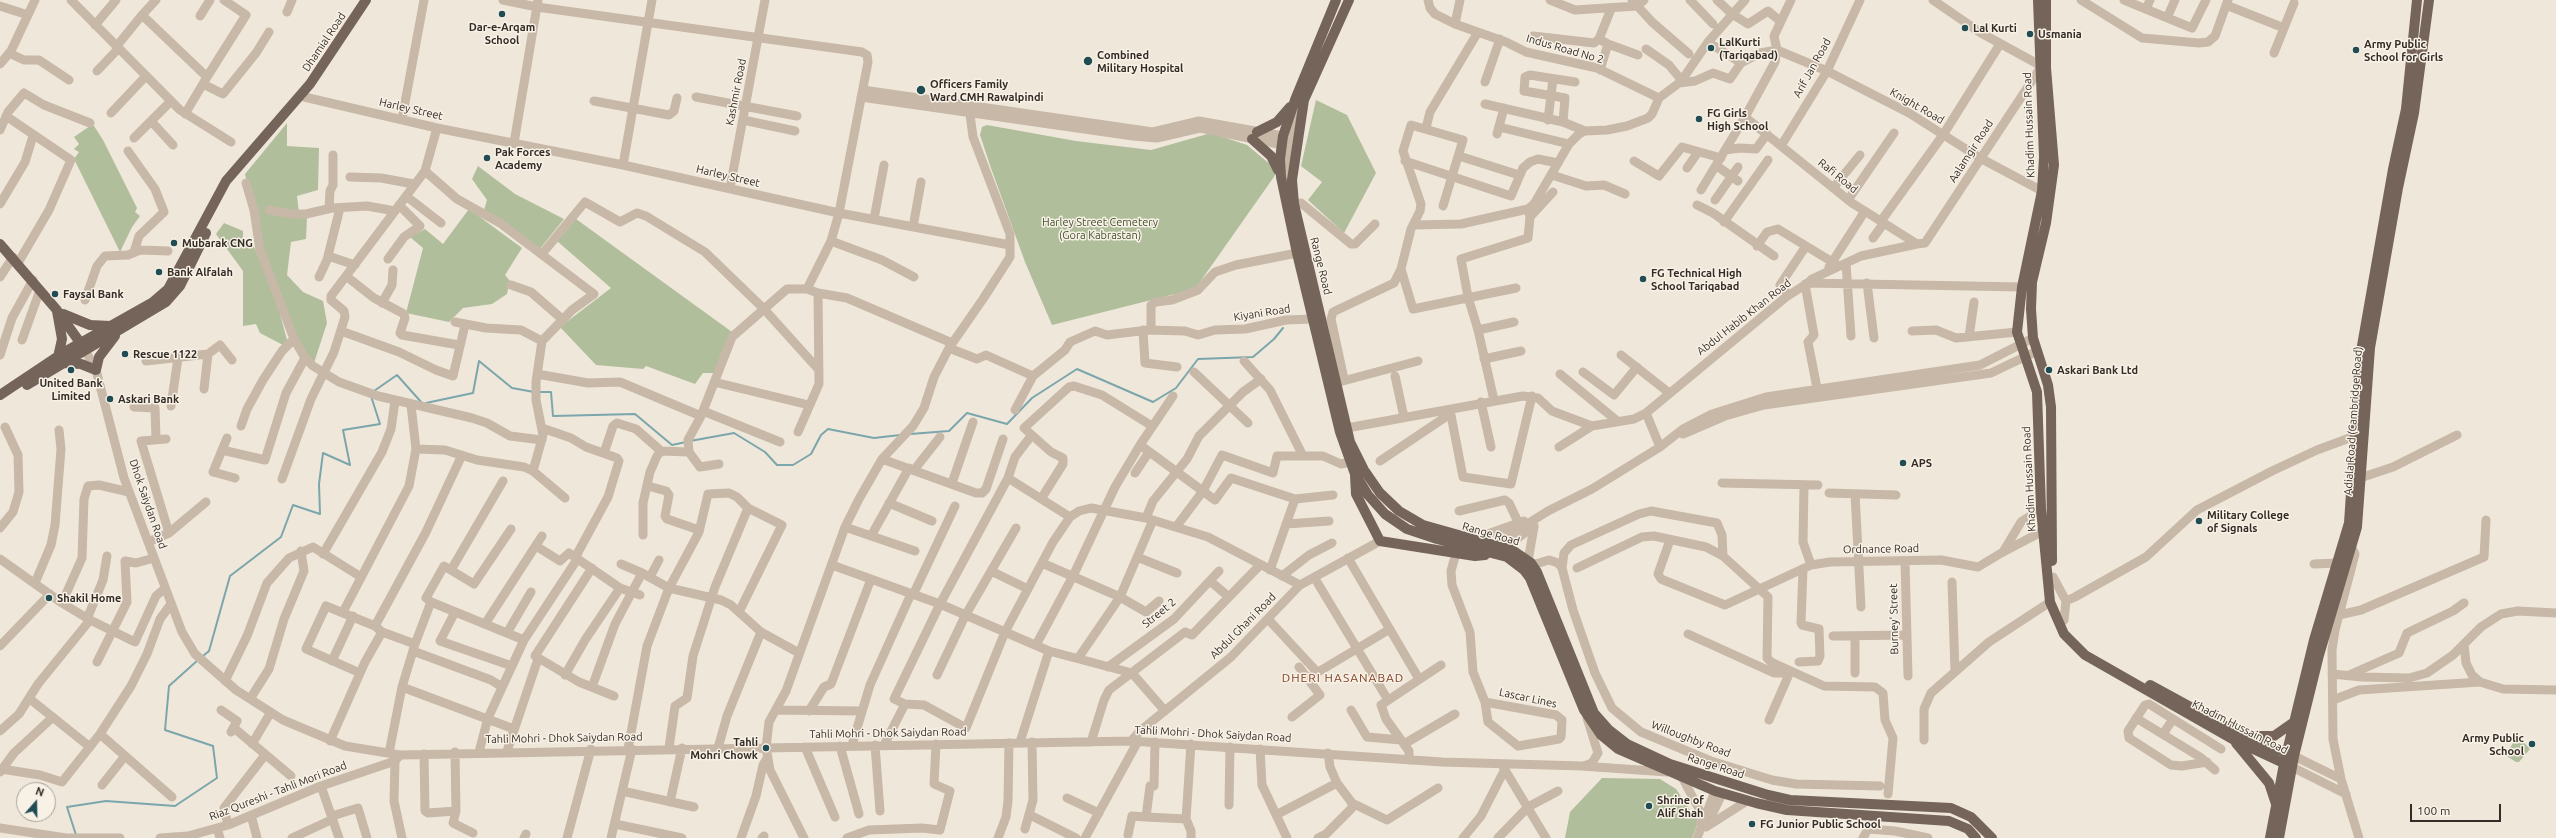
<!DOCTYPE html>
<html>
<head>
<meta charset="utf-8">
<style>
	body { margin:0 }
	#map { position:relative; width:2556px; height:838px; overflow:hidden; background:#f0e7db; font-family:Ubuntu,sans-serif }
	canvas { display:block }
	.north { position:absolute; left:16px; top:782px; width:40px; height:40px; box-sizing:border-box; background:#f8f1e6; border:1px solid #aaa29a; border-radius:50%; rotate:20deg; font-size:11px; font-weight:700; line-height:16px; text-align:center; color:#342c27 }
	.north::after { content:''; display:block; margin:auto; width:14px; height:18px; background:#204c53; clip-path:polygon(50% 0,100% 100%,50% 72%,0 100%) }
	.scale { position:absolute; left:2410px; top:804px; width:91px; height:18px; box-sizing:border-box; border:2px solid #342c27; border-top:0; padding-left:5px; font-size:12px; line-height:14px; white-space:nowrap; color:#342c27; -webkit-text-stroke:3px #f8f1e6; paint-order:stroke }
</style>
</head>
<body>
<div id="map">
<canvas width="2556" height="838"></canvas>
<div class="north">N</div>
<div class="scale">100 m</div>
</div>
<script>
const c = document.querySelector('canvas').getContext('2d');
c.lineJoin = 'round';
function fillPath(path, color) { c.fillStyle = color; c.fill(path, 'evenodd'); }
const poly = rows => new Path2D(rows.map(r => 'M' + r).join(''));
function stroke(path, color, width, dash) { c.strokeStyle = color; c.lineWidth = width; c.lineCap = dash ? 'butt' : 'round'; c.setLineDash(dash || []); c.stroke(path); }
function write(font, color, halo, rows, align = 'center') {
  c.font = font + ' Ubuntu,sans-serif'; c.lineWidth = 3; c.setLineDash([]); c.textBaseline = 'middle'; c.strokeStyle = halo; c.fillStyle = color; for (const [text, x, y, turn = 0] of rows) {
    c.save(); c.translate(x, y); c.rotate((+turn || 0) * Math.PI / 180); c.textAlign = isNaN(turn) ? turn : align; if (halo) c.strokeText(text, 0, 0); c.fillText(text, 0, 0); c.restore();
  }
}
fillPath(poly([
	[1316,100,1347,115,1376,173,1344,233,1308,200,1322,182,1301,166],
	[287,123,287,146,319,148,318,190,297,196,299,213,307,217,306,239,291,242,287,275,303,292,323,301,327,323,313,366,297,343,263,252,245,174],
	[987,125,1076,141,1151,150,1211,133,1247,145,1271,165,1276,174,1195,289,1052,325,1025,262,991,168,980,135,982,127],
	[90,126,94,126,103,140,137,208,135,212,140,216,132,227,120,252,74,159,79,152,74,149,79,144,74,137],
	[478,166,515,194,564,219,539,250,484,210,487,200,472,179],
	[469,209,522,248,505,275,510,281,507,294,492,304,463,308,449,322,406,313,423,248,410,237,425,229,443,244],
	[576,219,732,332,714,373,703,373,695,384,646,366,643,369,596,365,560,327,611,288,557,241],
	[224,223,243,231,243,239,252,243,256,251,274,292,287,340,283,345,260,333,256,324,243,326,243,271,216,234],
	[2518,736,2530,749,2519,762,2516,762,2505,755],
	[1602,778,1660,779,1676,789,1698,822,1692,838,1565,838,1570,812]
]), '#b0be9c');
stroke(poly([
	[374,391,397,375,422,403],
	[538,392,551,392,553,416,635,414,672,445,686,442],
	[426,403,473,393,479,361,512,388,534,392],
	[910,434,949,431,967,413,1007,424,1032,398,1077,369,1153,402,1176,388,1198,359,1253,357,1274,339,1283,328],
	[690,441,734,433,765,452,777,465,793,465,811,454,821,435,828,429,874,438,900,435],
	[203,656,209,651,230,576,281,537,293,505,320,514,319,484,323,453,350,465,343,430,380,424,371,396],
	[76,835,67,807,106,801,175,806,217,778,213,746,165,730,169,686,198,660]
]), '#7ba6ab', 2);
stroke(poly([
	[71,0,180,110,231,142],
	[503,0,537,7,862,52,867,55,868,62,839,213,831,241,807,289],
	[1428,0,1430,8,1435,14,1455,24,1506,42,1526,52,1597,68,1659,98],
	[1550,0,1575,10,1637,6,1644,0],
	[1632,0,1652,22,1689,54],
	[1690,0,1713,24],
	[1717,0,1732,14,1748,24,1768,11,1780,21],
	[1791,0,1774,36,1777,50,1775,62,1745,117,1852,203,1917,244,1925,243,2039,70],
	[1933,0,1981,33,2045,68],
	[2081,0,2142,38,2199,43,2208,42,2215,36,2228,0],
	[2124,0,2192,28,2206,0],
	[2226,5,2284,28],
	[0,6,28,15],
	[2146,9,2150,0],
	[287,12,292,0],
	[142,15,156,0],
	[200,16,210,0],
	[2167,18,2175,0],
	[1455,24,1460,0],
	[95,25,116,0],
	[1533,36,1594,43,1599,39],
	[1708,42,1741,63],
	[1608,44,1638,55],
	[116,47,142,15,207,77,185,114],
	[1646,49,1669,65,1683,82],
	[9,53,24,60,39,60,69,80],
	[2274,53,2294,3],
	[0,64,11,51,35,0],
	[1600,70,1608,44,1599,39,1611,9],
	[97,71,118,49],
	[207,77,246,15,224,0],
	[1682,80,1708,42,1745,0],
	[1485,82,1500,39],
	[203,84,223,94,256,53,269,32],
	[863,90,1153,132,1199,121,1283,136,1288,140,1289,176,1292,179],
	[300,96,437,128,623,165,839,213,1010,245],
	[696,97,797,116],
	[861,97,1133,136,1157,138,1200,128,1283,145,1288,142,1297,112,1303,102],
	[594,101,669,115,674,111,677,98],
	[1485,104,1563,122,1585,131],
	[111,113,146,76],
	[6,116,71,160,49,210,18,263],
	[402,119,424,0],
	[743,120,795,131],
	[1548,120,1553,79],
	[151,121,173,145],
	[1563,122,1565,98,1524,91,1525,77,1530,75,1575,82],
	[1499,127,1569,144],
	[1426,128,1430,112,1478,32],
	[0,130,8,112,24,93,44,105,90,123],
	[1497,134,1504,108],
	[134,138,171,101],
	[514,143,538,0],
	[1781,146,1827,71,1860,0],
	[1725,150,1740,148,1756,149,1767,134],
	[128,151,155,189,164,212,139,236,134,252],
	[1459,156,1519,175],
	[1405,161,1511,196,1523,168,1530,162,1538,159,1558,163],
	[1634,161,1659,176,1682,147,1721,158],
	[623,165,652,0],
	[1717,166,1738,181],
	[1687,168,1698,152],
	[425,171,457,199,500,223,594,294,572,310,542,341,536,382,536,400,543,435,533,471],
	[1552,175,1586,186,1604,185,1625,194],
	[350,177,381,178,414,184],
	[246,183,254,210,260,250,267,268,294,339,305,358,313,366,339,382,378,396,472,418,487,423,510,436,542,440],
	[730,188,765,0],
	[1833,188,1860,155],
	[1701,190,1745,117],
	[406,196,441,223],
	[1715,200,1738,167],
	[1848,200,1894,133],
	[0,204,25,162,33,136],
	[1294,204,1301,203,1351,244,1355,244,1375,224],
	[1697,205,1713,213,1774,256],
	[329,209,330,191,333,185,333,155],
	[269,210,291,214,306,214,332,208,367,206,395,211],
	[1530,217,1553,192],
	[874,219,884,165],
	[1881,221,1943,135,2000,44],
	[1724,222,1768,160],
	[1414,225,1461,224,1528,209,1534,204,1569,144,1579,134,1585,131,1607,130,1627,126,1648,118,1652,114,1659,98,1679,83,1695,81,1713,73,1730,79,1741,63,1760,53,1777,50,1827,71,1909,113,1980,158,2042,191],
	[913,227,921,182],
	[1873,238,1884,223],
	[831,241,882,260,914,277],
	[1757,246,1767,232,1778,229,1839,266],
	[542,254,585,202,620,222,637,213,646,216,705,252,764,309,819,370],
	[328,256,355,265],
	[388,259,404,237,420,226,399,205],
	[1846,263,1851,336],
	[1829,267,1865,211],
	[1401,269,1413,309,1516,288],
	[346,276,374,298,404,314,405,318,400,333,402,335,459,345],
	[0,277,13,257],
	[319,277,327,260,340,208],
	[1808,283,1812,279,1861,256,1917,244],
	[1867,283,1874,338],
	[1805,284,1814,335,1808,342,1817,388],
	[511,285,531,292,562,319],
	[1788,295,1780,285,1806,246],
	[85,300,97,266,105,256,128,255,140,250,168,251],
	[382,303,392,285,393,270],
	[455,322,486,328,521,330,542,341],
	[1143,330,1145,363,1177,367],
	[1151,330,1151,305,1156,302,1172,300,1198,290,1215,272,1236,265,1297,253],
	[1478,330,1514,322],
	[341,331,399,352,436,370,453,376,465,325],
	[1912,331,1936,330,1956,338,2017,332],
	[1969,337,1974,302],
	[22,340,40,290],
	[949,348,977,359,986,355,1033,376],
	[85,350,96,370,124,478,182,632,195,654,236,690,283,720,345,746,400,755,1131,741,1442,762,1582,766,1667,772],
	[0,355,12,318,33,280],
	[1621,355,1668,392],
	[1484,359,1521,351],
	[146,361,208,354,220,345,232,360],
	[1244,361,1270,390,1303,456],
	[1194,372,1248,423],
	[1583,372,1614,395,1637,367],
	[537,374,588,383,620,382,701,416],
	[1560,374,1616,420],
	[1395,376,1404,417],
	[1344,379,1331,319,1333,312,1394,283,1401,269,1411,229,1420,211,1421,204,1403,151,1411,125,1463,140,1443,206],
	[714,382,809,405],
	[1339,382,1418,361],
	[204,389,208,354],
	[1173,396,1140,445,1215,500,1231,478,1295,499,1333,495],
	[1494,400,1478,330,1468,297,1461,259,1528,238,1530,217,1528,209],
	[1481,402,1491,447],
	[171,406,178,358],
	[134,407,155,408,156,439],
	[1015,410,1033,376,1065,350,1070,342,1095,331,1107,335,1148,330,1185,331,1198,335,1215,330,1245,329,1286,320,1312,319],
	[1450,410,1463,477,1511,484,1532,396],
	[703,411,780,442],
	[1646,413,1660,447],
	[241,426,247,409,263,380,282,351,294,339],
	[542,428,571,438,586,447,617,458,619,461,608,497,576,556],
	[1347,428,1523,396,1538,398,1552,411,1592,426,1634,419,1646,413,1786,297,1808,283,2022,287],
	[798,432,819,384,818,293],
	[1683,434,1725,416,1764,405,1991,373,2037,351],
	[227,438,213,472,235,478],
	[166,439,141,441,169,533],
	[1559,447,1592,426],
	[416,449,445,450,477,460,524,467,533,471,565,498],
	[222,450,265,460,286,393,305,358],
	[604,453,613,426,617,423,636,429,661,451],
	[882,459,976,493,982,493,986,489,1003,439],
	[1380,461,1450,414],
	[719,464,700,467,689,452,688,440,701,416,732,337,787,289,807,289,818,293,847,298,952,343],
	[914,470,940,437],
	[1135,473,1149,452],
	[1008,478,1070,517],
	[2360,478,2393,467,2457,435],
	[282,479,311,399,334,352,345,317,344,311,331,300,331,296,425,171,437,128],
	[952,483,973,422],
	[1722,483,1818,485],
	[648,486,666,491,669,495,665,516,667,519,699,530],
	[1804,486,1803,542,1811,565],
	[1829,493,1896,495],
	[1855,494,1861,607],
	[1041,499,1063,464,1063,458,1051,452,1024,428,1069,387,1074,386,1102,395,1152,426],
	[889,503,932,521],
	[1459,511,1505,500,1509,503,1518,522],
	[1146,518,1153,501,1187,459,1199,436,1243,392,1261,379],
	[1286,524,1329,521],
	[845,527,915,551],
	[1176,527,1203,491,1222,455,1273,473,1277,456,1323,456,1341,464,1350,462],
	[0,528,13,512,19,492,18,455,5,427],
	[511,529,474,584,444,566,426,598,431,602,524,640],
	[643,535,643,503,650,472,657,456,661,451,689,452],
	[871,536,909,468],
	[1471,540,1524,521],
	[1670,540,1658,574,1661,579,1725,605,1811,565,1830,562,1941,560,1978,567,2003,552,2021,522,2041,509],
	[148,542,169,533,206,502],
	[536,546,560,561,569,553,620,588,640,595],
	[2351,546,2355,554,2335,630,2332,650,2333,739,2341,779,2359,838],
	[1489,548,1548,511,1592,489,1660,447,1683,429,1712,414,1766,397,1980,365,2033,338],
	[1500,551,1534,526],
	[2003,552,2043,531],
	[1456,553,1451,571,1452,585,1470,632,1473,672,1485,702,1488,722,1518,746,1559,739,1561,737,1562,720,1556,715,1485,702],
	[323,554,382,452,391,429,395,401],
	[1137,557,1177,573],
	[1348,558,1419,679],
	[0,559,62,603,90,620,135,642,156,596,165,588],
	[1528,561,1534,527],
	[1905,561,1908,676],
	[1042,563,1120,597,1146,612,1159,601],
	[621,564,642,573],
	[2314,564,2337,563],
	[832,565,940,604,1049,651,1132,673,1165,711],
	[1532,565,1549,560,1558,563,1562,568,1573,610,1595,673,1612,708,1641,732,1711,761,1772,780,1796,784,1880,786],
	[592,568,535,656,579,682,614,696],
	[1562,568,1564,553,1571,545,1639,514,1651,511,1717,523,1722,535,1723,556],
	[1577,568,1642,537,1654,536,1706,547,1723,556,1768,597,1767,658,1771,662,1824,686,1875,687,1883,693,1885,720,1893,738,1888,794],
	[451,570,503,481],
	[1270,570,1295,499],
	[991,571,1028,589],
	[1282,576,1309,555,1332,543],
	[650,577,659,560],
	[1314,577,1388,700],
	[2053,577,2066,601,2075,597,2146,557,2197,510,2272,471,2317,450,2355,436],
	[1210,581,1229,597],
	[1952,582,1955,671],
	[35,583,51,545,55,525,61,449,59,430],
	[913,595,955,506],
	[62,603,82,558,84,499,88,486,99,485,129,492],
	[343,612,409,486,416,449,411,405],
	[455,612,440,641,512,666],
	[2339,615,2361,610,2484,557,2486,520],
	[87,619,103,580,107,556],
	[1268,619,1317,672],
	[2064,620,2066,601],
	[485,624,542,536],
	[375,626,426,532,462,455],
	[507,633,531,592],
	[1688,634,1774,673,1789,673],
	[1833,636,1907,635],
	[2464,644,2466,663,2472,675,2480,682],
	[1036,645,1073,576,1115,487,1140,445],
	[0,646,50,594],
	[413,651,491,680,502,687],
	[1079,657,1120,597,1153,520],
	[332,661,353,616],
	[97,662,127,602,125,561,136,563,154,558],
	[1799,662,1818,661,1820,656,1819,629,1802,625,1801,623,1803,569],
	[1108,667,1174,619,1219,571],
	[360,673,306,649,326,606,375,626,382,632,415,644],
	[1855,673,1855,636],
	[2332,674,2362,677,2409,678,2427,673,2453,655,2481,627,2501,614,2518,611,2556,613],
	[565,675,585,640,620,588],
	[937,675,965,616,1016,528],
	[2349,675,2399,653,2407,633,2453,611,2464,603],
	[1308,678,1390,629],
	[225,681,247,636,267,583,289,558,313,547,361,577],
	[402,687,514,729],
	[592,687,615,624,642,573,669,588,721,600,731,605,761,632,799,653],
	[30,699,90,747],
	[250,699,269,669,284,619,304,571,301,551],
	[2333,700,2359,690,2480,682,2503,689,2556,690],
	[905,704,924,705,966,728,1005,632,1053,542,1070,517,1079,511,1091,508,1146,518,1208,537,1300,585],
	[221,710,237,721,231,732],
	[776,710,862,711],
	[1351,710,1367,737,1401,740],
	[809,711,824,687,831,684,871,579],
	[1292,717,1320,695,1299,667],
	[2136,718,2200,757,2215,770],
	[1769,720,1790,672],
	[234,728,291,776],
	[0,731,19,714,38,684,90,620],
	[100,734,172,797],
	[2163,734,2173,719],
	[1924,740,1924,709,1931,693,1989,642,2050,602],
	[330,741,365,662,382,632],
	[1131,741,1140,731,1231,657,1300,585,1380,541],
	[1020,742,1049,651],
	[1091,742,1104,700,1109,690,1185,632,1192,635,1260,565],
	[1155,742,1154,786,1150,786,1146,817,1186,819],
	[252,744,271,712],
	[1404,744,1455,714],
	[852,745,870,685,911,594],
	[875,745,880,811],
	[884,745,905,704,894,699,940,604,1008,478,1015,457,1031,436],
	[840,746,859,814],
	[805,747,835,817],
	[669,748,675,706,687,698,693,656,715,587,748,508],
	[718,748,727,716,761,632],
	[628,749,647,646,669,588,699,532,708,494,729,493,737,497,748,508,782,525,739,612],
	[1260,749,1262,785,1287,838],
	[507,751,538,659],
	[455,752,456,811,453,823,473,833],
	[479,752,488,718,524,640,578,558],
	[389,753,402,687,415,644,431,602],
	[424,754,425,811,428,813,456,811],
	[2294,756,2341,779],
	[1409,760,1409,751,1386,719,1381,705,1441,665],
	[395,761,394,801,402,838],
	[2207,762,2182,766,2171,765,2129,738,2128,731,2145,705,2149,704,2221,749],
	[1502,765,1546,838],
	[1584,766,1592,763,1598,753,1587,718],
	[2292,767,2346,794],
	[1,769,40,775,62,782,100,734,131,686,147,654,160,619,171,604],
	[0,772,14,753,53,717],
	[1683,779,1699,809,1701,825],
	[102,785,125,756],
	[321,786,339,838],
	[622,791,694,807],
	[1067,798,1099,813],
	[670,802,682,748],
	[1352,803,1387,820,1438,788],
	[1229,805,1230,747],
	[251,815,257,838],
	[1030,815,1076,838],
	[1276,815,1337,783],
	[332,816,358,808,367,838],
	[615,824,682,838],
	[228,825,224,808,265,755],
	[1706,827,1747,801],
	[1706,827,1722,794],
	[0,828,66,838,120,838],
	[217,828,220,838],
	[1025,829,1033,800,1032,742],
	[1128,835,1132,816,1146,817],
	[160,838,188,836,228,825,321,786,395,761,400,755],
	[292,838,333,819],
	[524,838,526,834],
	[567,838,591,749],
	[611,838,632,749],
	[741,838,756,796,763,765,768,757],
	[762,838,764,836],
	[804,838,770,770,766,748,769,722,786,691,845,527,859,499,882,459,913,426,924,408,934,377,949,348,983,299,1010,257,1010,234,973,137,969,107],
	[847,838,869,830,922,828,940,830,950,791,934,784,936,744],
	[998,838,1006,817,1008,801,1009,743],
	[1085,838,1138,741],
	[1191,838,1191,831,1186,819,1191,744],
	[1318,838,1326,834,1352,808,1352,803,1337,783,1330,767,1328,753],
	[1463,838,1481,816,1505,769],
	[1498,838,1528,807,1558,791],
	[1697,838,1715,791],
	[1863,838,1868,829,1895,831,1928,838]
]), '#c7b8a7', 9);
stroke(poly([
	[1336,0,1295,100,1283,136,1280,159,1281,177,1297,253,1340,432,1355,474,1368,495,1385,514,1407,529,1437,539,1507,557,1524,570,1530,578,1584,710,1601,735,1618,749,1715,791,1756,803,1787,810,1949,821,1968,829,1976,838],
	[1349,0,1304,100,1292,180,1294,204,1350,442,1364,470,1380,493,1399,511,1423,525,1512,550,1531,563,1537,572,1594,713,1609,730,1627,744,1670,764,1768,795,1790,800,1951,808,1971,817,1992,838],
	[2038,0,2044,157,2042,191,2022,287,2017,332,2037,392,2041,509,2050,602,2064,634,2085,655,2234,740,2292,767],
	[2046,0,2046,68,2054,165,2046,223,2032,282,2031,309,2033,338,2048,385,2051,407,2052,561],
	[1257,132,1277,122,1290,107],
	[1252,139,1271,156,1278,170],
	[0,244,56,309,84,348],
	[57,311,62,339,58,357],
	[63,314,90,325,110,326],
	[62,363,81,364,96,370,99,357,115,336],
	[27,385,166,302,180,286,206,233],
	[0,395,66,351,153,302,168,289,226,181,310,84,366,0],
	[1355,475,1356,494,1380,541,1475,556,1485,555],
	[2150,685,2238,733,2294,756],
	[2254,736,2274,736,2294,722],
	[2236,743,2269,783,2276,804],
	[2270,838,2284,764,2314,640,2349,523,2360,357,2393,169,2406,109,2417,0],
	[2279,838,2294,756,2319,655,2357,527,2370,348,2398,188,2414,113,2429,0]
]), '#756459', 10);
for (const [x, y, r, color] of [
	[502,14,4,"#204c53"],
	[1965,28,4,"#204c53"],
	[2030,34,4,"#204c53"],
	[1711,48,4,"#204c53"],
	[2356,50,4,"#204c53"],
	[1088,61,5,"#204c53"],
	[921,90,5,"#204c53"],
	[1699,119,4,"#204c53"],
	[487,158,4,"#204c53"],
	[174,243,4,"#204c53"],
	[159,272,4,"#204c53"],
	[1643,279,4,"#204c53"],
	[55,294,4,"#204c53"],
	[125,354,4,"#204c53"],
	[71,370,4,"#204c53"],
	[2049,370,4,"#204c53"],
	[110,399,4,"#204c53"],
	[1903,463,4,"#204c53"],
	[2199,521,4,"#204c53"],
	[49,598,4,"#204c53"],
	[2532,744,4,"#204c53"],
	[766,748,4,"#204c53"],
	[1649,806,4,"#204c53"],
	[1752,824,4,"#204c53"]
]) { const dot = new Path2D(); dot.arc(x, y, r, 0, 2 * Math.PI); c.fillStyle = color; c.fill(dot); stroke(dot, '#f8f1e6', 1.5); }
write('bold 11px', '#342c27', '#f8f1e6', [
	["Dar-e-Arqam",502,27,"center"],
	["School",502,40,"center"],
	["Lal Kurti",1973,28],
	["Usmania",2038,34],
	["LalKurti",1719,42],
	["(Tariqabad)",1719,55],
	["Army Public",2364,44],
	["School for Girls",2364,57],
	["Combined",1097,55],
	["Military Hospital",1097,68],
	["Officers Family",930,84],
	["Ward CMH Rawalpindi",930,97],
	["FG Girls",1707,113],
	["High School",1707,126],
	["Pak Forces",495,152],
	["Academy",495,165],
	["Mubarak CNG",182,243],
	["Bank Alfalah",167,272],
	["FG Technical High",1651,273],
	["School Tariqabad",1651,286],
	["Faysal Bank",63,294],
	["Rescue 1122",133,354],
	["Askari Bank Ltd",2057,370],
	["United Bank",71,383,"center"],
	["Limited",71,396,"center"],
	["Askari Bank",118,399],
	["APS",1911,463],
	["Military College",2207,515],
	["of Signals",2207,528],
	["Shakil Home",57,598],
	["Army Public",2524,738,"right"],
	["School",2524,751,"right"],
	["Tahli",758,742,"right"],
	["Mohri Chowk",758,755,"right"],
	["Shrine of",1657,800],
	["Alif Shah",1657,813],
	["FG Junior Public School",1760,824]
], 'left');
write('11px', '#342c27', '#f8f1e6', [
	["Dhamial Road",324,42,-56],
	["Indus Road No 2",1565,49,16],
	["Arif Jan Road",1812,68,-61],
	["Kashmir Road",736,92,-79],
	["Knight Road",1917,106,30],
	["Harley Street",411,109,13],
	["Khadim Hussain Road",2029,125,-92],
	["Aalamgir Road",1971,151,-57],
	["Harley Street",728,176,13],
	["Rafi Road",1838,176,39],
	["Range Road",1321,266,76],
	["Kiyani Road",1262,313,-9],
	["Abdul Habib Khan Road",1744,317,-38],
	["Adiala Road (Cambridge Road)",2353,421,-86],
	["Khadim Hussain Road",2029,479,-93],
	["Dhok Saiydan Road",148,504,71],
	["Range Road",1491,534,16],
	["Ordnance Road",1881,549,-1],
	["Street 2",1159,613,-39],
	["Burney' Street",1894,619,-91],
	["Abdul Ghani Road",1243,626,-45],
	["Lascar Lines",1528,698,12],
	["Khadim Hussain Road",2240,727,27],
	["Tahli Mohri - Dhok Saiydan Road",888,733,-1],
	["Tahli Mohri - Dhok Saiydan Road",1213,734,3],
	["Tahli Mohri - Dhok Saiydan Road",564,738,-1],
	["Willoughby Road",1691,739,21],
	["Range Road",1716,766,18],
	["Riaz Qureshi - Tahli Mori Road",278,791,-21]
]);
write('11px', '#41512d', '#f8f1e6', [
	["Harley Street Cemetery",1100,222],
	["(Gora Kabrastan)",1100,235]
]);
c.letterSpacing = '1px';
write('12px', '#7e4025', '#f8f1e6', [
	["DHERI HASANABAD",1343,678]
]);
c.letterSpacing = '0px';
</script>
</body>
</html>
